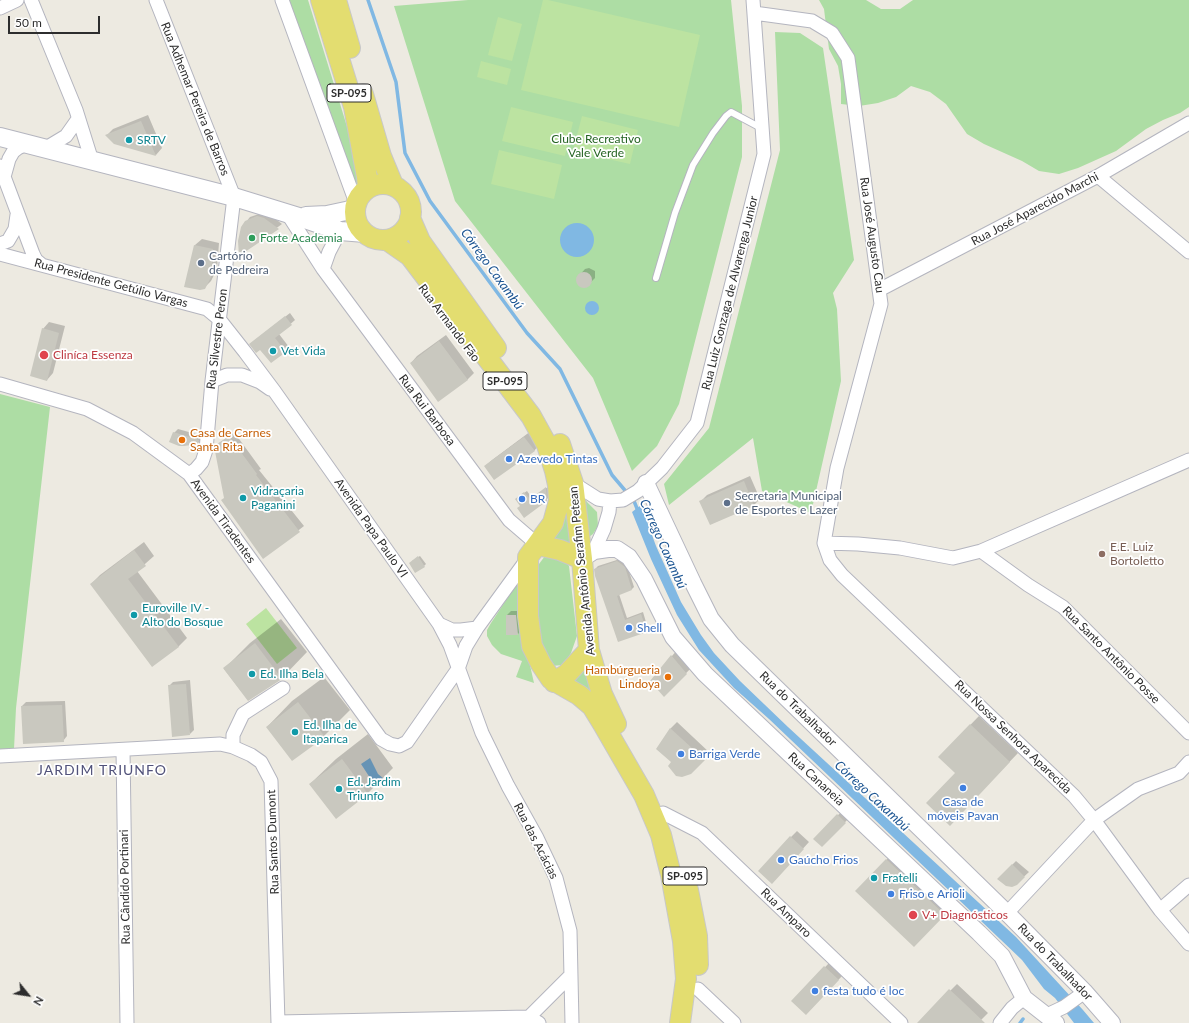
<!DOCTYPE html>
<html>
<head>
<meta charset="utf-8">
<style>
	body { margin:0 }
	#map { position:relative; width:1189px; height:1023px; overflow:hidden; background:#edeae1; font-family:Lato,sans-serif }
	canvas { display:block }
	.north { position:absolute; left:8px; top:975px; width:40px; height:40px; -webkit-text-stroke:3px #fff; paint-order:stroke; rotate:120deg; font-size:11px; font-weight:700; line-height:16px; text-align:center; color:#2d2d2d }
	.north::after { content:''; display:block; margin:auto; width:14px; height:18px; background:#2d2d2d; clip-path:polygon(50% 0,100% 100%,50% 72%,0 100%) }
	.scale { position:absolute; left:8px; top:16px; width:92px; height:18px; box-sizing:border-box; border:2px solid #2d2d2d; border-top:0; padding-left:5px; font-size:12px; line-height:14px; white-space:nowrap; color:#2d2d2d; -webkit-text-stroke:3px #fff; paint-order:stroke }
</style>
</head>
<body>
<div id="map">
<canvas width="1189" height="1023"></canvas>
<div class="north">N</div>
<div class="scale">50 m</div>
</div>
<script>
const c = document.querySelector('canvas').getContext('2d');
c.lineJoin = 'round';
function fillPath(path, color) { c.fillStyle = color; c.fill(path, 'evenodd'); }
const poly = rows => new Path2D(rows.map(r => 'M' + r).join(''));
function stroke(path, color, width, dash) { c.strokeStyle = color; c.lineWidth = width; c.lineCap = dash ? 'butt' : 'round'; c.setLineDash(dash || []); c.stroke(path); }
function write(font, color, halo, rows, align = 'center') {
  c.font = font + ' Lato,sans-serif'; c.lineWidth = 3.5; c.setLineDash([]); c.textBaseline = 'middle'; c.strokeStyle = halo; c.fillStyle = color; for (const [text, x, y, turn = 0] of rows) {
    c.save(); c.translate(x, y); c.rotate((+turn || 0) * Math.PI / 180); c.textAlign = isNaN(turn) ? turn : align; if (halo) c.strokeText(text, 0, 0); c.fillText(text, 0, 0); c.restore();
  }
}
fillPath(poly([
	[286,0,308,0,357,159,360,180,356,192],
	[468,0,731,0,742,106,742,157,679,404,657,446,632,471,593,378,455,201,394,6],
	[819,0,866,0,881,9,900,9,913,0,1189,0,1189,107,1180,113,1163,120,1146,129,1116,151,1078,168,1059,174,1039,171,1022,161,984,144,967,134,946,104,930,92,911,86,896,97,878,103,859,106,841,104,841,84,838,66,829,49,824,9],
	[775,32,800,33,823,48,854,260,833,293,837,309,841,381,811,513,762,491,753,438,669,505,664,484,709,428,780,150],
	[0,394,50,407,16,708,14,749,0,750],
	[581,494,587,502,597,512,598,526,593,534,589,537],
	[567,498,574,545,549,542],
	[545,556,564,560,569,566,577,636,571,653,563,665,551,666,539,642,536,574,539,564],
	[518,582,525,643,534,683,516,677,522,661,501,654,492,645,487,636,487,630,491,623],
	[582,662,593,696,564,677]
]), '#addda4');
fillPath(poly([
	[543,0,548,0,700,35,679,127,521,90],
	[498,17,522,24,512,61,488,55],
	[481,61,511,69,507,85,477,77],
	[511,107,573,122,565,156,502,141],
	[582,116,638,130,630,164,573,151],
	[499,150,562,165,554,199,491,184],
	[266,608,297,648,277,664,246,624]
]), '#bce3a1');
fillPath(poly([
	'560 240a17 17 0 1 1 34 0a17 17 0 1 1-34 0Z',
	'585 308a7 7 0 1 1 14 0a7 7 0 1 1-14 0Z',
	[641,505,656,546,681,602,701,635,714,653,740,681,788,727,1016,937,1083,1010,1094,1023,1074,1023,1055,998,1044,989,1022,960,769,719,734,688,699,650,677,615,651,559,632,512],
	[370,758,378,774,383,778,374,784,361,764]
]), '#80b8e3');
fillPath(poly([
	[148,115,162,148,156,155,114,143,107,135,113,129],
	[262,213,269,214,282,224,240,255,246,222,250,217],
	[202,239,219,243,217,269,211,281,204,288,195,245],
	[589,268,595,271,595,278,587,286,582,286,579,284,577,278,585,269],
	[290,313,295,320,279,334,289,347,285,351,260,348,255,340],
	[49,322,65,326,53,373,47,380,43,329],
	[446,335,474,373,467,380,411,363,417,356],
	[178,429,203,436,202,439,198,443,174,433],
	[531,431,540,444,534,451,485,466,492,460],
	[234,432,261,469,259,470,304,526,263,558,225,498,216,446],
	[750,476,760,499,754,505,711,524,701,501,707,495],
	[548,487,548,498,546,500,521,506,518,497,527,491,532,498],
	[144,542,154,556,137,571,187,638,178,647,91,584,100,575],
	[420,556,426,564,424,566,412,561],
	[620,559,627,565,634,587,632,589,619,594,627,618,643,612,648,629,646,631,618,641,595,569,598,566],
	[511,611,520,611,522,630,518,634,507,615],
	[281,619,307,652,282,678,248,700,224,669,250,643],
	[678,649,692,667,664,696,672,656],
	[324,677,350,710,324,736,267,727,292,701],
	[190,680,194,730,190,734,169,686,173,682],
	[65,701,67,736,63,741,22,706,26,702],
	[979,716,1018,753,958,816,956,773,939,757],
	[677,722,710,753,690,773,673,762,657,749,671,728],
	[368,734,393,768,368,793,336,817,310,784,336,759],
	[842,811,849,818,822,846,815,839],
	[797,831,809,842,778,876,791,837],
	[892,854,949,909,914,946,857,891],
	[1016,861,1029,872,1016,884,998,879],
	[829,963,842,976,806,1014,793,1001],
	[957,984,988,1013,978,1023,920,1023,919,1022]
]), '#0003');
stroke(poly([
	[368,0,396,82,405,153,430,201,527,333,560,369,612,475,634,501,638,511],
	[1020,1023,1023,1019]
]), '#80b8e3', 3.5);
fillPath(poly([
	[141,121,156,156,114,144,105,135],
	[257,216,264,218,279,229,239,256,238,241,241,227,245,221],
	[194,245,213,249,211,277,205,289,200,290,184,287],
	'576 280a8 8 0 1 1 16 0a8 8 0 1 1-16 0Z',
	[285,316,292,325,275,338,286,352,271,363,260,350,256,353,249,344],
	[42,328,59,333,47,381,30,376],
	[439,341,468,380,438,402,410,363],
	[173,432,199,440,198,444,184,446,179,446,169,442],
	[229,436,257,474,256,475,300,532,263,559,221,500,224,498,214,446],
	[524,437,535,451,494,480,484,466],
	[744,481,754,506,710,525,699,501],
	[546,487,547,501,524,518,517,508,520,506,515,499,524,492,530,499],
	[134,550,146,566,128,579,179,647,152,667,90,584],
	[418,556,425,567,415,573,409,563],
	[617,561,625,567,632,590,617,596,625,620,641,614,647,632,618,642,595,576,594,569],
	[506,615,516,615,518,635,506,635],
	[255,643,282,679,248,701,223,668],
	[671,655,687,674,664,697,650,681],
	[186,684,190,735,172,737,168,685],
	[298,702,325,737,292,761,266,727],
	[62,705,64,742,23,744,21,706],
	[970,724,1010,762,950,826,926,803,955,773,938,757],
	[670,728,705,760,691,774,682,777,676,776,668,766,671,762,656,749],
	[342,759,368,794,336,819,309,784],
	[837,814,846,823,822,847,813,839],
	[790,836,804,849,772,884,758,871],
	[886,859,945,915,914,947,855,891],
	[1012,864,1025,877,1017,885,1012,887,1006,886,997,879],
	[824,966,839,980,806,1015,791,1001],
	[949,989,963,1002,985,1023,917,1023]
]), '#c9c8bf');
const service = poly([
	[656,278,675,213,693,165,713,133,726,116,731,112,761,128]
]);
const minor = poly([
	[31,0,76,110,92,161],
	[156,0,234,197,212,381,206,450,202,462,196,469,189,474],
	[282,0,356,203],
	[0,8,17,0],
	[754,13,812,21,832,33,848,58,881,304,837,468,824,543,830,560,842,575,1074,796,1094,820,1160,910,1189,944],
	[46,148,66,136,78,119],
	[0,166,33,254,36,260,42,265],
	[1098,176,1189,252],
	[4,177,9,159,13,152,18,148,26,144],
	[287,213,323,269,509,520,538,545],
	[0,244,8,241,15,229,17,215],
	[0,254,207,309,219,319,245,352,275,392,439,624,450,645,482,733,508,786,537,838,556,878,570,931,572,1023],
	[323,269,329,252,340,231],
	[879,290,1098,176,1189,123],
	[212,381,227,375,242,375,260,382,270,389],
	[0,384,87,409,133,433,189,474,381,739,390,744,399,746,407,742,458,669,466,646,477,628,528,558],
	[573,483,598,499,610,501,623,500,638,491,662,468,697,423,764,154,753,0],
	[824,543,858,544,900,548,953,558,981,551,1028,585,1063,607,1189,733],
	[594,551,604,529,609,512,610,501],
	[981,551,1189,460],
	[439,624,452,630,461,630,477,628],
	[233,747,233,735,243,714,283,688],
	[123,750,127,1023],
	[0,756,220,744,233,747,251,755,261,762,271,781,278,1023],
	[663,813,702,833,901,1023],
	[1160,910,1189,885],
	[1007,913,1094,820,1138,789,1179,773,1189,762],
	[698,989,734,1023],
	[1047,1015,1064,1007,1082,994,1084,991],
	[529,1017,571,975],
	[278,1022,529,1017,539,1023],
	[1000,1023,1012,1008,1024,998]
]);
const tertiary = poly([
	[646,483,693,583,711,619,732,645,1007,913,1084,991,1112,1023],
	[582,559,594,551,608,549,617,549,629,557,644,579,673,637,705,674,979,933,1002,956,1024,998,1056,1023]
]);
const secondary = poly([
	[0,137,234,197,299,217,340,231,365,233],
	[306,216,327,215,355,209]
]);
const primary = poly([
	[321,0,354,107,367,177,368,188],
	[336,0,350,48],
	[363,94,381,156,393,185],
	'355 212a28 28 0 1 1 56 0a28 28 0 1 1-56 0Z',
	[410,218,420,241,496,348],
	[387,240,410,256,531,416,547,445,555,471,558,485,559,501,553,523,528,557,528,616,532,646,541,664,551,679,579,695,592,706,603,724,644,795,661,835,671,875,683,941,686,979,680,1023],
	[560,444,573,483,582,559,589,650,602,694,616,724],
	[538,545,560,550,582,559],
	[554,682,567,674,589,650],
	[688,890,697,936,698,965]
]);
stroke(service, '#b4b5bf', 8);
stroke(minor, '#b4b5bf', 15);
stroke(tertiary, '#b4b5bf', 18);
stroke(secondary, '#b4b5bf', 20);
stroke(primary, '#c8c8c8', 22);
stroke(service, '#fff', 6);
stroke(minor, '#fff', 13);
stroke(tertiary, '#fff', 16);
stroke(secondary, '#fff', 18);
stroke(primary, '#e3dd70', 20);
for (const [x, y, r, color] of [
	[129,140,4,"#0f9aa8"],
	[252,238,4,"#2e9e5b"],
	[201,263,4,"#5c6f8a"],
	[273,351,4,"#0f9aa8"],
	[44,355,5,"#e0444e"],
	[182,440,4,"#e8710a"],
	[509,459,4,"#3f7fe0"],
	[243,498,4,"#0f9aa8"],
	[522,499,4,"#3f7fe0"],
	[727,503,4,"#5c6f8a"],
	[1102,554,4,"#8d6e63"],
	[134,615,4,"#0f9aa8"],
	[629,628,4,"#3f7fe0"],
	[252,674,4,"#0f9aa8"],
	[668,677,4,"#e8710a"],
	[295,732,4,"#0f9aa8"],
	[681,754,4,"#3f7fe0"],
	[963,788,4,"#3f7fe0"],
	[339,789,4,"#0f9aa8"],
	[781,860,4,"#3f7fe0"],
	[874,878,4,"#0f9aa8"],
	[891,894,4,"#3f7fe0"],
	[913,915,5,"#e0444e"],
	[815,991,4,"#3f7fe0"]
]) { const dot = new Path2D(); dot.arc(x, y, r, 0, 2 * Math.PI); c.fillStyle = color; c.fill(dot); stroke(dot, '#fff', 1.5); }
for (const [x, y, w] of [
	[349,93,44],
	[505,381,44],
	[685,876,44]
]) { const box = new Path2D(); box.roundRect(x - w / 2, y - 9, w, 18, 3); c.fillStyle = '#fff'; c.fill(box); stroke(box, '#2d2d2d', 1); }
write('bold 11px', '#2d2d2d', null, [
	["SP-095",349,93],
	["SP-095",505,381],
	["SP-095",685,876]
]);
write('12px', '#2d2d2d', '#fff', [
	["Rua Adhemar Pereira de Barros",195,99,68],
	["Rua José Aparecido Marchi",1035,209,-28],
	["Rua José Augusto Cau",872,235,82],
	["Rua Presidente Getúlio Vargas",111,283,15],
	["Rua Luiz Gonzaga de Alvarenga Junior",730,293,-76],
	["Rua Armando Fão",449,323,53],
	["Rua Silvestre Peron",217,339,-83],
	["Rua Rui Barbosa",427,410,53],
	["Avenida Tiradentes",223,521,54],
	["Avenida Papa Paulo VI",371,528,55],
	["Avenida Antônio Serafim Petean",582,571,-96],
	["Rua Santo Antônio Posse",1111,655,45],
	["Rua do Trabalhador",798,709,44],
	["Rua Nossa Senhora Aparecida",1013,737,44],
	["Rua Cananeia",816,779,43],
	["Rua das Acácias",536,841,63],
	["Rua Santos Dumont",273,842,-92],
	["Rua Cândido Portinari",125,887,-91],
	["Rua Amparo",786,913,44],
	["Rua do Trabalhador",1055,962,46]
]);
write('12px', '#256423', '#fff', [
	["Clube Recreativo",596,139],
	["Vale Verde",596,153]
]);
write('12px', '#0d838f', '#fff', [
	["SRTV",137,140],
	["Vet Vida",281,351],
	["Vidraçaria",251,491],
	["Paganini",251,505],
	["Euroville IV -",142,608],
	["Alto do Bosque",142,622],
	["Ed. Ilha Bela",260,674],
	["Ed. Ilha de",303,725],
	["Itaparica",303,739],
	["Ed. Jardim",347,782],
	["Triunfo",347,796],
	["Fratelli",882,878]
], 'left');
write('12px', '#27864d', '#fff', [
	["Forte Academia",260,238]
], 'left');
write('12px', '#4e5e75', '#fff', [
	["Cartório",209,256],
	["de Pedreira",209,270],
	["Secretaria Municipal",735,496],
	["de Esportes e Lazer",735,510]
], 'left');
write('12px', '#be3a42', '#fff', [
	["Cliníca Essenza",53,355],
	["V+ Diagnósticos",922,915]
], 'left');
write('12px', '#c56008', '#fff', [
	["Casa de Carnes",190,433],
	["Santa Rita",190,447],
	["Hambúrgueria",660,670,"right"],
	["Lindoya",660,684,"right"]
], 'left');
write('12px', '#366cbe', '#fff', [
	["Azevedo Tintas",517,459],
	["BR",530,499],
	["Shell",637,628],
	["Barriga Verde",689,754],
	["Casa de",963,802,"center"],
	["móveis Pavan",963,816,"center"],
	["Gaúcho Frios",789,860],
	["Friso e Arioli",899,894],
	["festa tudo é loc",823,991]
], 'left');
write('12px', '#785e54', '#fff', [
	["E.E. Luiz",1110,547],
	["Bortoletto",1110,561]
], 'left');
write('italic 13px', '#1c5592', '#fff', [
	["Córrego Caxambú",492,269,54],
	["Córrego Caxambú",663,544,66],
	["Córrego Caxambú",872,796,43]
]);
c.letterSpacing = '1px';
write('14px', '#51527a', '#fff', [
	["JARDIM TRIUNFO",102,770]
]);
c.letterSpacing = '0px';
</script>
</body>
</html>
